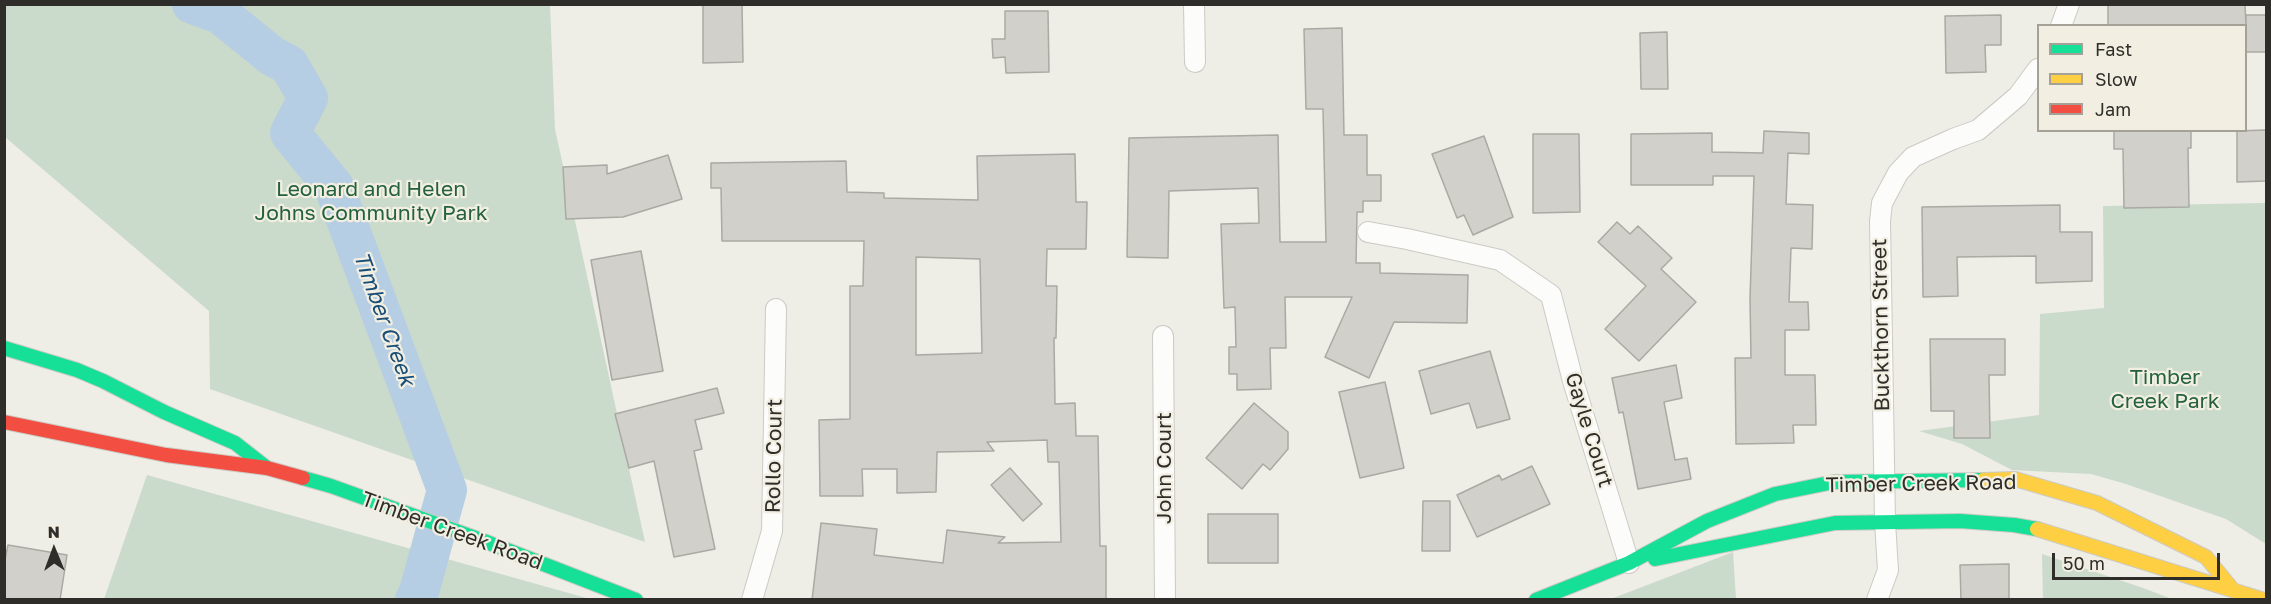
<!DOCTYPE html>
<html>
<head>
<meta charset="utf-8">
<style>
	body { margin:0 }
	#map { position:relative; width:2271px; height:604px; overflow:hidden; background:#eeede6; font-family:"Golos Text",sans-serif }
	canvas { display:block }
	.frame { position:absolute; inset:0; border:6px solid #2e2d29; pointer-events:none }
	.legend { position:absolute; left:2037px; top:24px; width:210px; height:108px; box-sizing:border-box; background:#f2efe2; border:2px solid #a4a198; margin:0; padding:8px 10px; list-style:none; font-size:18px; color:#2e2d29 }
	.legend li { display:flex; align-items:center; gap:12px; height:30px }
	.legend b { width:30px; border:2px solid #a4a198 }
	.north { position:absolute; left:24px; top:520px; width:60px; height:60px; -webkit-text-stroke:4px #f2efe2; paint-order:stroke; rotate:359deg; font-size:16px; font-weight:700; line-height:24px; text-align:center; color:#2e2d29 }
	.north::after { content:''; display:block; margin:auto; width:21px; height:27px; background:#2e2d29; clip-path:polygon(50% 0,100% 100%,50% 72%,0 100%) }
	.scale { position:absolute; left:2052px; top:553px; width:168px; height:27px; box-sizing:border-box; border:3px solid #2e2d29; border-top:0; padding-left:8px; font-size:18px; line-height:21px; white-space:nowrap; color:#2e2d29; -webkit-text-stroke:4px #f2efe2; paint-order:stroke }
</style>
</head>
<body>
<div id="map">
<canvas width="2271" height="604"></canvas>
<div class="frame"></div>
<ul class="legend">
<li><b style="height:8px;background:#16e098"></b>Fast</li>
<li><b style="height:8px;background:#ffcf43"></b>Slow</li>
<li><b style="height:8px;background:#f24e42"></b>Jam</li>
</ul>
<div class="north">N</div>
<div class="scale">50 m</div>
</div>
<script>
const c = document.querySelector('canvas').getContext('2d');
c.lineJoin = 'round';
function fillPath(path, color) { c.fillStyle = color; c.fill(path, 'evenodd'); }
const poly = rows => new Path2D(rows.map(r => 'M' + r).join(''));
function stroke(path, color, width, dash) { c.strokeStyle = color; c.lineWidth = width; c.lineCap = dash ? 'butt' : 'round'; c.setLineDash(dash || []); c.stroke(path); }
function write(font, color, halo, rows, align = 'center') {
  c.font = font + ' "Golos Text",sans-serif'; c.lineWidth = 4.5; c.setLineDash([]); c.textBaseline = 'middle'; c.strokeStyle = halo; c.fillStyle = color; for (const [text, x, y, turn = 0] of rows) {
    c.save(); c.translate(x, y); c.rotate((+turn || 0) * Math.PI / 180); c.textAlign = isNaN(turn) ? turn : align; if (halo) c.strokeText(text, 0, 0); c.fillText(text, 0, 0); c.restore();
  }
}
fillPath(poly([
	[5,5,550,5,555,129,645,542,210,389,209,311,5,137],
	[2266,203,2266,544,2226,519,2126,484,2091,474,2012,470,1962,444,1919,431,2039,415,2040,314,2104,308,2103,206],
	[147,475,590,599,104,599],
	[1733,552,1736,599,1611,599],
	[2042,554,2143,588,2172,599,2043,599]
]), '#cadacb');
stroke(poly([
	[192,4,220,14,272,56,289,65,308,98,290,133,334,187,447,490,419,592,415,600]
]), '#b6cee3', 40);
const building = poly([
	[703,4,742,4,743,62,703,63,703,4],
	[2108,4,2245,4,2246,26,2108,26,2108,4],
	[1005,11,1048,11,1049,72,1006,73,1005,57,993,58,992,39,1005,39,1005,11],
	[2001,15,2001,45,1985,45,1986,72,1946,73,1945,16,2001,15],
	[2246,15,2266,15,2266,52,2246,52,2246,15],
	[1342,28,1344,135,1367,135,1367,175,1381,175,1381,201,1363,201,1363,212,1357,212,1356,263,1380,263,1380,273,1468,275,1467,323,1394,322,1369,378,1325,357,1352,297,1285,297,1286,348,1270,348,1271,389,1237,390,1237,374,1229,374,1229,347,1236,347,1235,307,1224,308,1221,224,1259,223,1258,188,1169,191,1168,258,1127,257,1129,138,1278,135,1280,242,1326,242,1323,109,1306,109,1304,29,1342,28],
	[1667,32,1668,89,1641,89,1640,33,1667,32],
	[2114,130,2191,130,2191,148,2188,148,2189,207,2124,208,2123,149,2114,149,2114,130],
	[2266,130,2266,181,2237,182,2237,131,2266,130],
	[1764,131,1809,133,1809,154,1788,153,1786,204,1813,205,1812,249,1791,248,1789,302,1808,302,1809,330,1785,330,1785,375,1815,375,1816,425,1793,425,1794,443,1736,444,1735,358,1751,358,1750,299,1754,176,1713,176,1713,185,1631,185,1631,134,1712,133,1712,152,1763,153,1764,131],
	[1533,134,1579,134,1580,212,1533,213,1533,134],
	[1484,136,1513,217,1473,235,1464,215,1457,218,1432,154,1484,136],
	[1075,154,1076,202,1087,202,1086,249,1047,249,1046,286,1057,286,1056,338,1054,338,1055,404,1075,403,1076,436,1098,436,1100,546,1106,546,1106,600,812,600,821,523,877,529,874,555,943,563,947,530,1005,537,998,543,1061,542,1059,462,1048,462,1047,440,987,442,994,451,937,452,936,492,897,493,897,469,862,469,863,496,820,496,819,420,850,419,850,286,863,286,864,241,722,241,721,188,711,188,711,163,846,161,847,192,884,193,884,198,978,200,977,156,1075,154],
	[916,257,980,259,982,353,916,355,916,257],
	[668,155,682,199,623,217,566,219,563,167,607,165,607,174,668,155],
	[2060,205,2060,232,2092,232,2092,281,2036,283,2036,256,1957,257,1958,296,1923,297,1922,207,2060,205],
	[1617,222,1630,234,1638,226,1672,258,1661,269,1696,302,1639,361,1605,329,1646,286,1598,242,1617,222],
	[641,251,663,371,612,380,591,260,641,251],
	[1930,339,2005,339,2005,375,1989,375,1990,438,1954,438,1954,411,1931,411,1930,339],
	[1490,351,1510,419,1477,428,1469,403,1431,414,1419,371,1490,351],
	[1676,365,1682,398,1664,402,1675,460,1687,458,1691,479,1638,489,1623,412,1619,413,1612,378,1676,365],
	[1385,382,1404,468,1360,478,1339,392,1385,382],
	[717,388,724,413,695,420,702,449,694,451,715,549,674,557,654,461,629,468,615,414,717,388],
	[1254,403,1288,432,1288,449,1270,470,1263,464,1242,489,1206,458,1254,403],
	[1532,466,1550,504,1477,537,1457,495,1499,475,1502,480,1532,466],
	[1010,468,1042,504,1023,521,991,485,1010,468],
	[1423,501,1450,501,1450,551,1422,551,1423,501],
	[1208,514,1278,514,1278,563,1208,563,1208,514],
	[8,545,67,555,60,600,4,600,4,565,8,545],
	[2009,564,2009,600,1961,600,1960,565,2009,564]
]);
fillPath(building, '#d1d0cb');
stroke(building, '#aaa9a4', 1.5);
const street = poly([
	[1194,4,1195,62],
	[2061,26,2069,4],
	[1368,232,1407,239,1500,260,1551,295,1573,381,1629,563],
	[1163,336,1165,600],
	[752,600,772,531,776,309],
	[1877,600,1888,570,1885,522,1880,221,1882,203,1898,173,1913,157,1953,139,1978,130,2018,96,2038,69]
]);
const fast = poly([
	[4,348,77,370,103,381,164,412,235,443,267,468],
	[303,478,331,486,484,541,636,600],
	[1655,559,1835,523,1960,521,2014,525,2037,529],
	[1536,600,1629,563,1707,521,1775,494,1834,482,1983,480]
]);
const slow = poly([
	[1983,480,2015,479,2097,503,2206,557,2233,590],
	[2037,529,2264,600]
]);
const jam = poly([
	[4,422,166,455,267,468,303,478]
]);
stroke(street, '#cbcac4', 22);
stroke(fast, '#cbcac4', 16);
stroke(slow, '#cbcac4', 16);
stroke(jam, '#cbcac4', 16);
stroke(street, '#fcfcfb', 20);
stroke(fast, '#16e098', 14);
stroke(slow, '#ffcf43', 14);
stroke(jam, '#f24e42', 14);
write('21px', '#23623c', '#f2efe2', [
	["Leonard and Helen",371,189],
	["Johns Community Park",371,213],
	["Timber",2165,377],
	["Creek Park",2165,401]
]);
write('21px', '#2e2d29', '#f2efe2', [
	["Buckthorn Street",1881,325,-91],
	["Gayle Court",1589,430,73],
	["Rollo Court",774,456,-89],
	["John Court",1164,468,-90],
	["Timber Creek Road",1921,484,-1],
	["Timber Creek Road",452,531,20]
]);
write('italic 22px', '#184e78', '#f2efe2', [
	["Timber Creek",384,319,70]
]);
</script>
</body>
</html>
